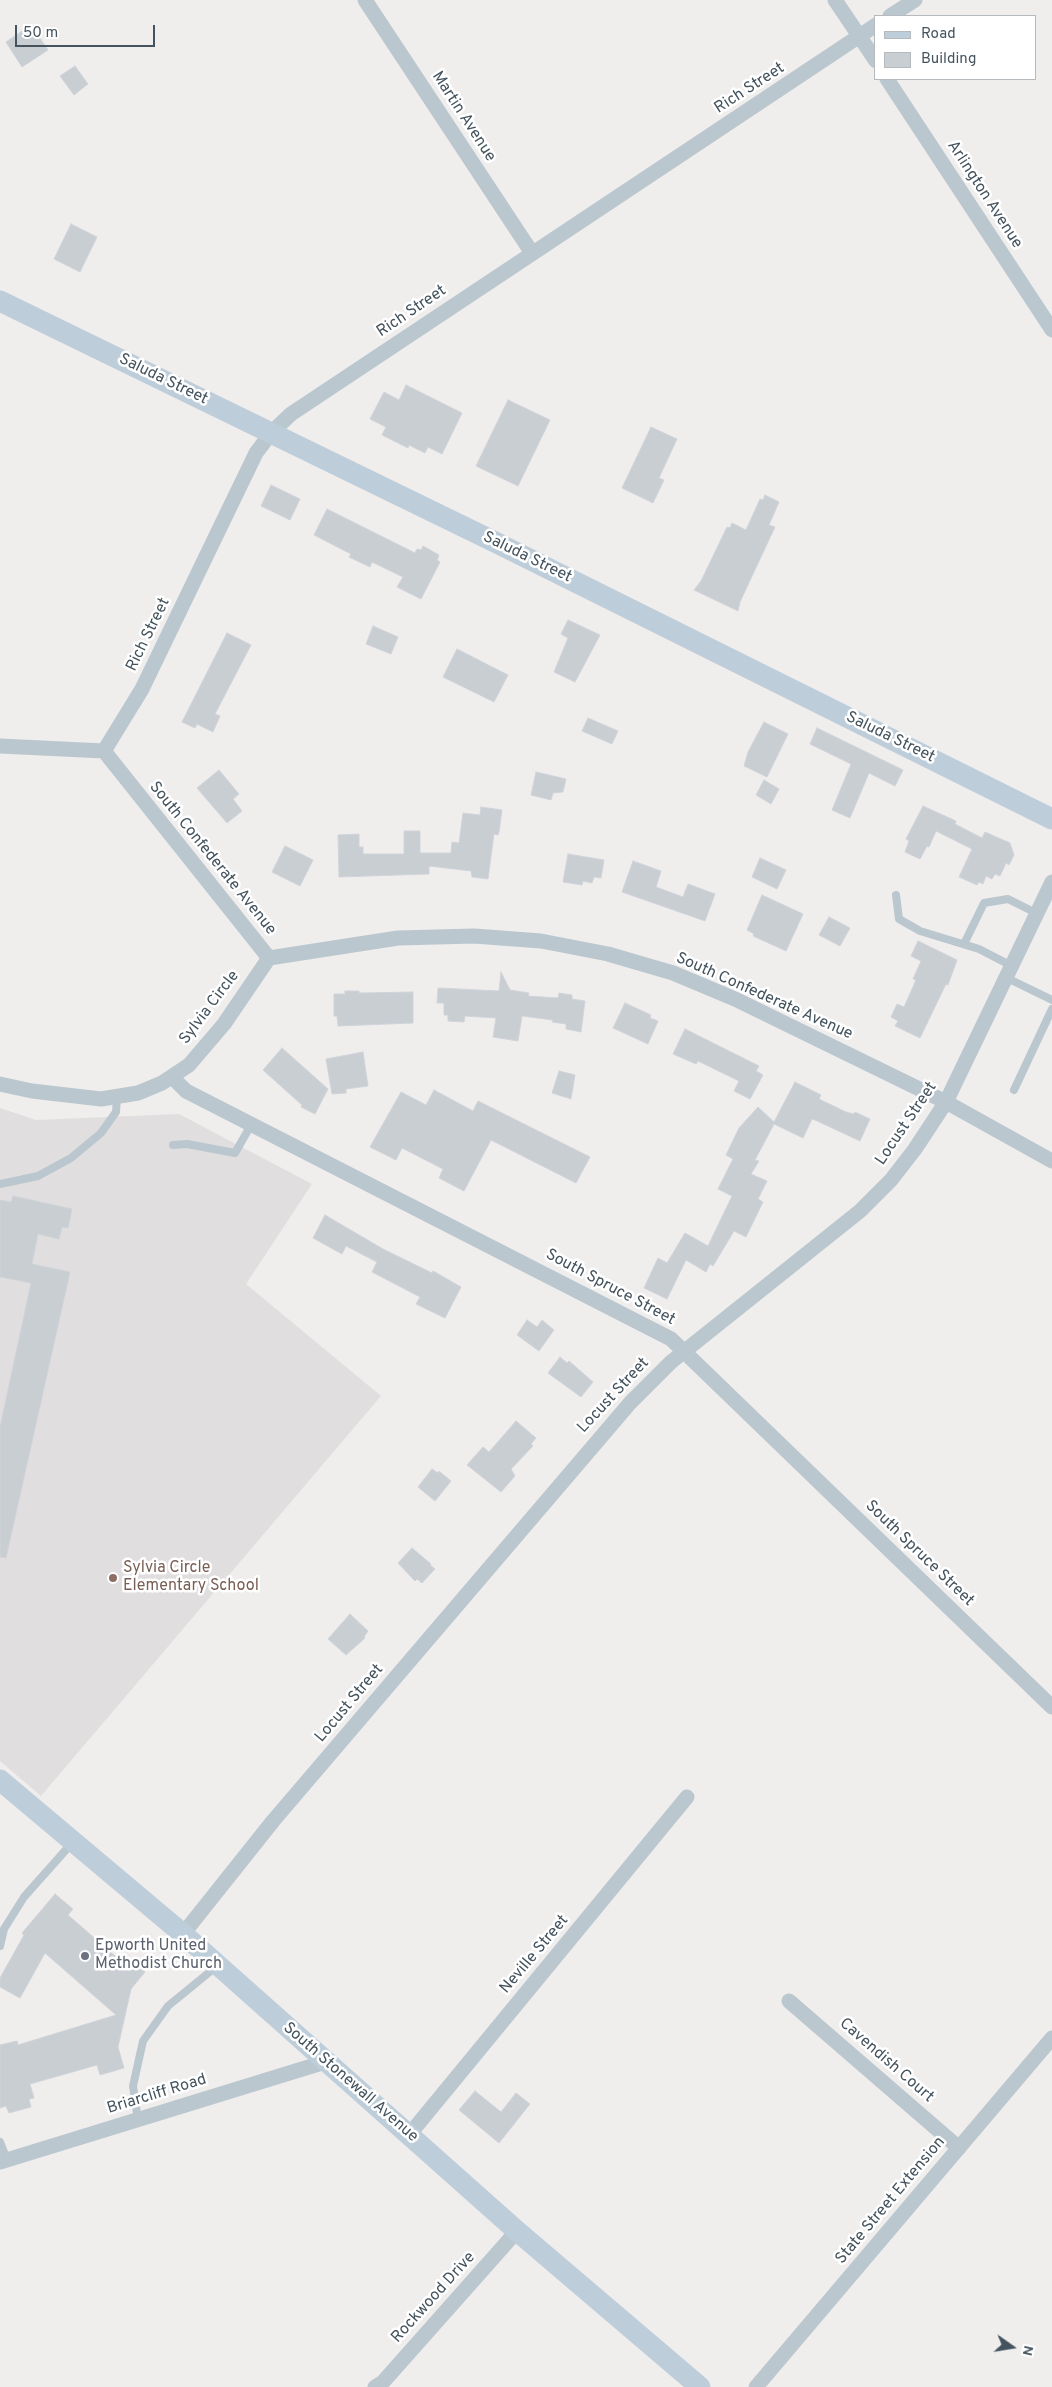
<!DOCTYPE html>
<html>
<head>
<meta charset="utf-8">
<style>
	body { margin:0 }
	#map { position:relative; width:1052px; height:2387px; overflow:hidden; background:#f0eded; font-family:Overpass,sans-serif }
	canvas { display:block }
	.legend { position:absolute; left:874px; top:15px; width:162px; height:65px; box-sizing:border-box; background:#fff; border:1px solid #b4babe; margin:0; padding:6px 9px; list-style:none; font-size:15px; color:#44535d }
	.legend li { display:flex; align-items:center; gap:10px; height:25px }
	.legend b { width:25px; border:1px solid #b4babe }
	.north { position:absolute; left:987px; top:2322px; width:50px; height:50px; -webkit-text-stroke:4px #fff; paint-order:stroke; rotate:103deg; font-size:14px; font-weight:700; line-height:20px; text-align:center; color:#44535d }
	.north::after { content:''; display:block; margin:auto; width:18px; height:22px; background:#44535d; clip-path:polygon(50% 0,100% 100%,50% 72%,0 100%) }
	.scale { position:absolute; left:15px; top:25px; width:140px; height:22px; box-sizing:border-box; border:2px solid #44535d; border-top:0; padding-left:6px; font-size:15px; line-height:18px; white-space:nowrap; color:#44535d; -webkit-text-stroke:4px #fff; paint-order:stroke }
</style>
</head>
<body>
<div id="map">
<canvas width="1052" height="2387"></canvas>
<ul class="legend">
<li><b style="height:6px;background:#bdcdd9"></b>Road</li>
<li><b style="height:14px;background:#c9ced3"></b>Building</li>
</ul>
<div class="north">N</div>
<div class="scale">50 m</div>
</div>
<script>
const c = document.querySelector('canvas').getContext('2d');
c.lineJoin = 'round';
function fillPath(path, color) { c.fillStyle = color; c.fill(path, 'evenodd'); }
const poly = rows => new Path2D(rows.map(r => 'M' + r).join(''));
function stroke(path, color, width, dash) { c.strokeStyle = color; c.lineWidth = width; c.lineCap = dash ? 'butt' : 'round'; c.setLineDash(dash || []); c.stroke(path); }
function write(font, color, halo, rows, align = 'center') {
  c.font = font + ' Overpass,sans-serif'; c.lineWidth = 5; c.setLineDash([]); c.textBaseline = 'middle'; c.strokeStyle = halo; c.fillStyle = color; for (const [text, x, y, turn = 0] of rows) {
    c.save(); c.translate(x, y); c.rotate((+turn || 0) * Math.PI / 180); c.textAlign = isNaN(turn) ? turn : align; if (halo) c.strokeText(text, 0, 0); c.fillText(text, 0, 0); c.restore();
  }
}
fillPath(poly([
	[0,1108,36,1120,179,1114,312,1184,246,1284,381,1396,41,1796,0,1761]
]), '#e1dedf');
const building = poly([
	[31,25,48,50,22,67,6,42,31,25],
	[75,66,88,84,74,95,60,76,75,66],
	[71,224,97,237,80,272,54,259,71,224],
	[406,385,462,413,442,454,428,447,425,453,409,445,408,448,382,435,386,427,370,419,384,392,399,400,406,385],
	[508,400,550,420,518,486,476,466,508,400],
	[651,427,677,439,659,478,664,480,653,503,622,488,651,427],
	[271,485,300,499,290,520,261,506,271,485],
	[765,495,779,502,769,525,775,527,740,602,738,611,694,590,701,581,727,527,730,528,732,523,746,530,760,499,763,500,765,495],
	[327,509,415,553,417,549,421,550,423,546,439,555,437,560,440,562,421,599,397,587,403,577,372,562,370,567,349,557,351,554,314,535,327,509],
	[568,620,600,635,575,682,554,672,568,638,561,634,568,620],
	[373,626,398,637,391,654,366,644,373,626],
	[227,633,251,645,215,714,220,716,213,732,197,724,195,728,182,722,227,633],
	[457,649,508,675,494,702,443,677,457,649],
	[588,718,618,731,612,744,582,731,588,718],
	[764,722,788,734,767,777,744,766,748,752,764,722],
	[817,728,903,770,895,786,869,773,850,818,832,810,851,764,810,744,817,728],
	[219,770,239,794,233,799,242,811,227,823,197,788,219,770],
	[536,772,566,779,563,792,553,793,551,800,531,795,536,772],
	[764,780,779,789,771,804,756,795,764,780],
	[923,806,956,821,955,824,982,838,985,832,1010,843,1014,855,1009,865,1006,863,1000,876,995,874,992,879,986,876,983,884,979,882,977,885,959,877,972,849,936,831,929,847,927,846,920,859,905,852,909,841,906,839,923,806],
	[481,807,502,810,499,832,498,835,494,834,488,879,472,877,471,871,429,866,429,874,339,877,338,835,359,834,359,847,363,847,363,854,404,854,404,831,420,831,420,853,451,853,452,842,459,843,463,813,480,815,481,807],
	[285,846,313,860,300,886,272,872,285,846],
	[568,854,604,860,601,878,594,877,592,883,583,881,582,885,563,882,568,854],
	[760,858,786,870,777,889,752,877,760,858],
	[633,861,661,871,656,887,683,897,688,884,715,894,705,921,622,892,633,861],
	[762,895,803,914,786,951,753,936,754,934,747,930,762,895],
	[829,917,850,928,840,946,819,935,829,917],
	[918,941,957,960,948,985,946,984,920,1038,895,1026,898,1021,891,1017,897,1004,904,1007,916,980,913,979,921,961,911,956,918,941],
	[501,972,510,990,529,993,528,996,558,998,559,993,572,995,572,999,585,1001,581,1032,566,1029,566,1024,552,1022,553,1020,522,1016,518,1041,493,1037,496,1018,465,1016,464,1022,448,1021,448,1015,444,1015,444,1003,437,1003,438,988,499,991,501,972],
	[345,991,359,991,359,993,413,992,413,1023,338,1026,337,1016,334,1016,334,994,345,994,345,991],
	[625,1003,651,1015,650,1018,658,1021,648,1044,613,1028,625,1003],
	[685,1029,759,1066,756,1071,763,1075,750,1099,734,1091,739,1081,698,1061,696,1064,673,1054,685,1029],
	[282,1048,328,1089,315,1114,301,1107,302,1105,263,1070,282,1048],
	[363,1052,368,1086,346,1089,346,1093,332,1094,326,1059,363,1052],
	[559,1071,575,1075,571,1099,552,1093,559,1071],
	[795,1082,821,1095,819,1099,846,1112,854,1114,855,1112,870,1119,860,1141,815,1120,812,1119,803,1138,774,1124,755,1160,759,1161,751,1174,767,1181,758,1199,763,1202,746,1237,734,1231,713,1266,710,1264,706,1272,686,1260,667,1299,644,1288,658,1258,667,1263,685,1233,708,1246,732,1196,718,1189,733,1159,726,1155,739,1128,758,1107,774,1122,795,1082],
	[434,1090,473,1111,478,1101,590,1157,576,1183,491,1140,464,1191,439,1178,443,1169,402,1148,396,1160,370,1147,401,1092,426,1105,434,1090],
	[13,1196,72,1209,68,1228,62,1227,59,1239,38,1234,32,1264,70,1272,6,1558,0,1557,0,1427,31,1283,0,1277,0,1200,11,1202,13,1196],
	[325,1215,383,1249,432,1273,433,1271,461,1287,445,1318,416,1304,420,1297,372,1272,377,1262,346,1246,342,1254,313,1238,325,1215],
	[527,1320,537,1327,542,1320,554,1330,539,1351,517,1335,527,1320],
	[560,1357,567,1363,569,1361,593,1382,581,1397,548,1373,560,1357],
	[516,1421,536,1438,531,1444,533,1446,511,1469,515,1476,501,1492,467,1465,483,1447,489,1452,516,1421],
	[432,1469,438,1473,439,1471,451,1481,435,1501,418,1487,432,1469],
	[412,1548,431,1564,430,1565,435,1569,422,1583,417,1579,415,1581,398,1563,412,1548],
	[350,1614,368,1631,364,1637,365,1638,346,1655,328,1639,350,1614],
	[55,1894,73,1909,68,1915,122,1962,127,1956,145,1972,131,1989,118,2047,124,2068,100,2075,97,2065,30,2084,34,2098,29,2099,31,2107,9,2113,6,2106,0,2108,0,2045,17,2041,18,2045,116,2015,45,1953,20,1998,0,1987,0,1978,24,1935,22,1933,55,1894],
	[475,2091,501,2112,516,2093,530,2104,499,2143,459,2110,475,2091]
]);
fillPath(building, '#c9ced3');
stroke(building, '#d0d4da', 1);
stroke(poly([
	[896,895,899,919,920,931,979,949,1010,965],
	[964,944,984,903,1008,899,1036,913],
	[1005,977,1052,1000],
	[1014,1090,1052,1009],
	[173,1145,187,1144,235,1153,251,1125],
	[0,1184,38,1176,71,1158,101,1133,116,1112,117,1098],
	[0,1946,4,1929,24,1897,72,1843],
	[138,2120,133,2086,143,2041,168,2006,217,1966],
	[0,2142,7,2160]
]), '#bac7ce', 8);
stroke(poly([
	[365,0,532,253],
	[835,0,876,61],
	[890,16,915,0],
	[887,79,1052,330],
	[0,746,104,751,269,958],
	[104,751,142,689,256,453,271,433,291,414,876,25],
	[269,958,398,938,474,936,541,941,608,954,673,973,735,999,946,1102,1052,1161],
	[172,1077,186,1091,671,1339,1052,1707],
	[0,1084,32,1091,101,1099,138,1093,162,1083,189,1065,224,1024,269,958],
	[183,1934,273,1821,630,1403,671,1362,860,1211,891,1180,915,1149,946,1102,1052,882],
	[789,2001,959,2148],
	[409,2135,687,1797],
	[0,2162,325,2062],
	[375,2387,383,2382,517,2231],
	[756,2387,1052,2038]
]), '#bac7ce', 15);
stroke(poly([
	[0,301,497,543,1052,819],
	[0,1780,183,1934,517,2231,700,2387]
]), '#bdcdd9', 21);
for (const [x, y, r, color] of [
	[113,1578,5,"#8d6e63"],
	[85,1956,5,"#6b7280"]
]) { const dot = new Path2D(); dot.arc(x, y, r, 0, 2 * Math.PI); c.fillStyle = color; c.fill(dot); stroke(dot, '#fff', 2); }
write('16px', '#44535d', '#fff', [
	["Rich Street",750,89,-33],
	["Martin Avenue",463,117,57],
	["Arlington Avenue",984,195,57],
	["Rich Street",412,312,-34],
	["Saluda Street",163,380,26],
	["Saluda Street",527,558,26],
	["Rich Street",149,635,-64],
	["Saluda Street",890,738,26],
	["South Confederate Avenue",212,859,51],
	["South Confederate Avenue",764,997,24],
	["Sylvia Circle",210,1008,-53],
	["Locust Street",907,1124,-56],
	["South Spruce Street",610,1288,28],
	["Locust Street",614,1396,-47],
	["South Spruce Street",919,1554,44],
	["Locust Street",350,1704,-50],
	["Neville Street",535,1955,-50],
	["Cavendish Court",886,2061,41],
	["South Stonewall Avenue",350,2083,41],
	["Briarcliff Road",157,2095,-17],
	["State Street Extension",891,2201,-50],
	["Rockwood Drive",434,2298,-48]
]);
write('16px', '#785e54', '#fff', [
	["Sylvia Circle",123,1569],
	["Elementary School",123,1587]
], 'left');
write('16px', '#5b616d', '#fff', [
	["Epworth United",95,1947],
	["Methodist Church",95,1965]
], 'left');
</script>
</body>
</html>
